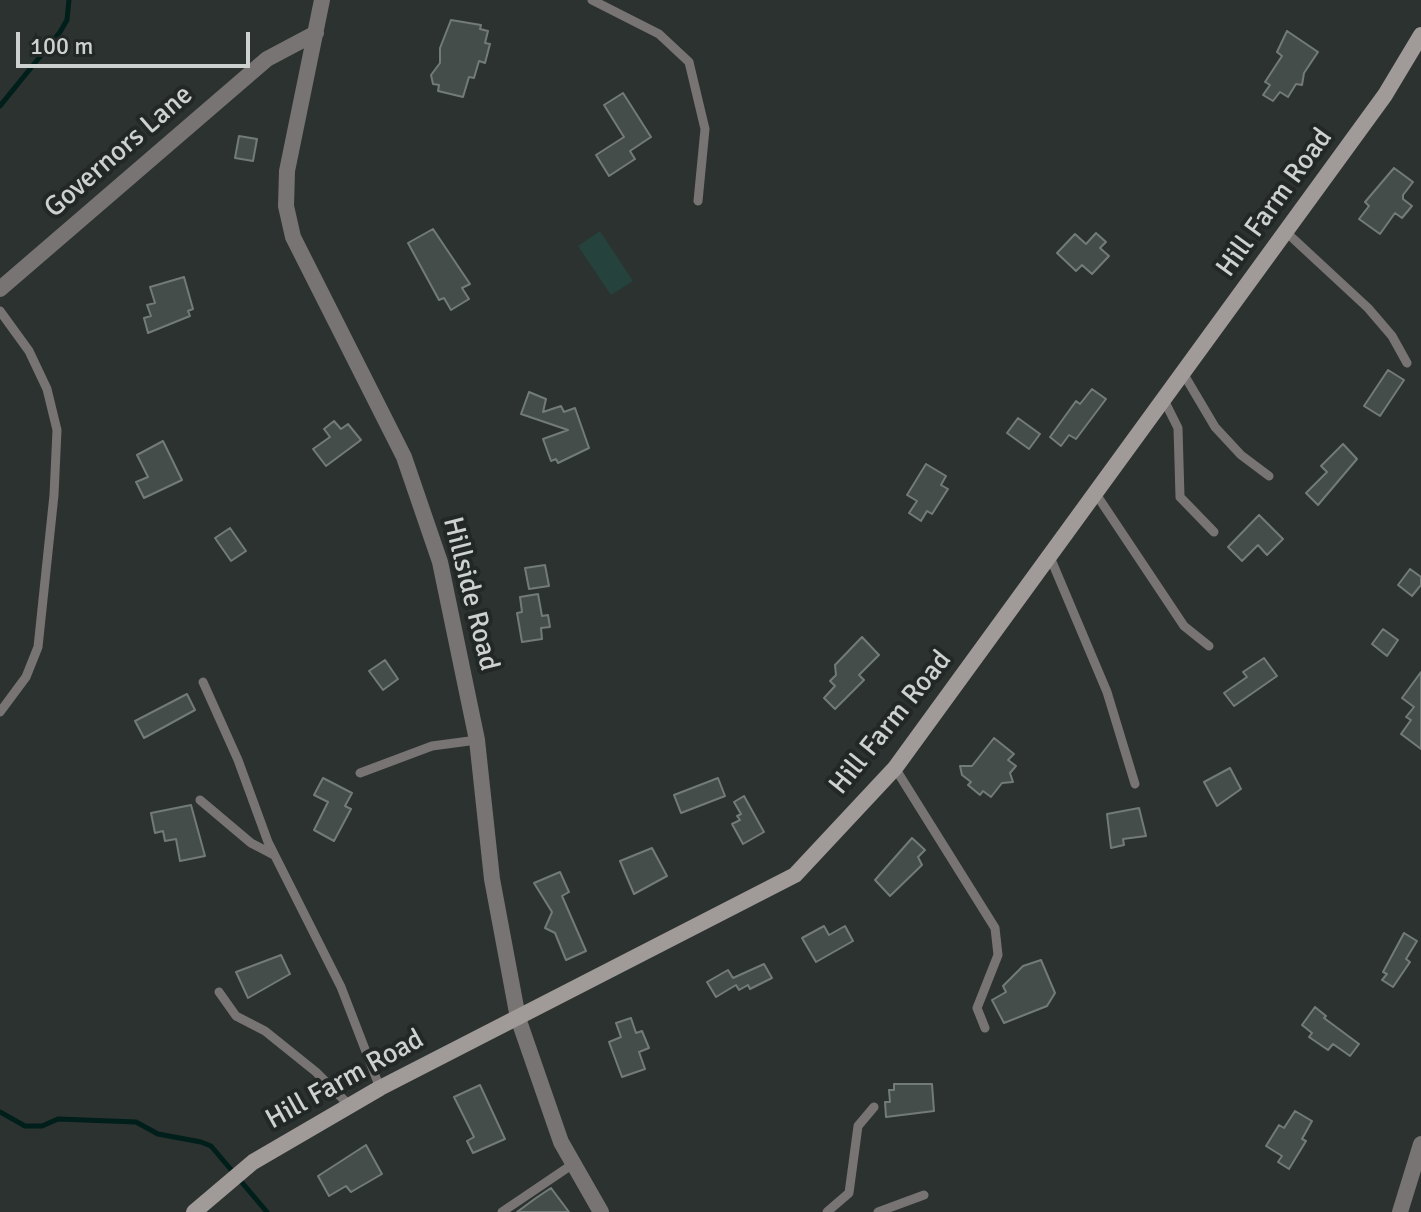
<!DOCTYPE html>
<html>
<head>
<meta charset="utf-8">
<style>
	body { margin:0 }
	#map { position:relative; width:1421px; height:1212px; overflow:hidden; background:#2b3230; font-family:Signika,sans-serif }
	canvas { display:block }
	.scale { position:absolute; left:16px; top:32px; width:234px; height:36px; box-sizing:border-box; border:4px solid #cdd2d1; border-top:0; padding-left:10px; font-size:24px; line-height:28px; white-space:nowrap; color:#cdd2d1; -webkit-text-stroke:6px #212826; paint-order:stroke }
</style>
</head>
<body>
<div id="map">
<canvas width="1421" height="1212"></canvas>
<div class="scale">100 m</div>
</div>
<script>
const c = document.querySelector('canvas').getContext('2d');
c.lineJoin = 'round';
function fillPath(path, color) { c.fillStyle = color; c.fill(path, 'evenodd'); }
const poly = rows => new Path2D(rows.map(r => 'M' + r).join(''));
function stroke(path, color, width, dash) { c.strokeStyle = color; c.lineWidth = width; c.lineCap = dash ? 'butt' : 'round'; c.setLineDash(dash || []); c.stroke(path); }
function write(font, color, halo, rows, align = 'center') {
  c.font = font + ' Signika,sans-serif'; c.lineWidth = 8; c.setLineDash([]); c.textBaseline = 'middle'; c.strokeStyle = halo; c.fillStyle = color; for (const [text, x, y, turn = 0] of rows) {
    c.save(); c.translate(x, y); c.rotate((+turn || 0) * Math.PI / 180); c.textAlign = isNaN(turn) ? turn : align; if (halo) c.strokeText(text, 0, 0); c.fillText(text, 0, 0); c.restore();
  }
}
fillPath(poly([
	[600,231,633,281,611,295,578,246]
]), '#25423c');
stroke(poly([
	[0,106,60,32,67,20,69,0],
	[0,1112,25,1126,42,1126,58,1119,136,1122,158,1134,201,1142,211,1146,267,1212]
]), '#001f1a', 5);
const building = poly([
	[451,20,481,25,480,29,488,31,485,43,490,44,485,63,479,61,474,78,469,77,463,97,438,91,439,85,433,84,431,75,440,63,440,48,451,20],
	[1287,31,1318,52,1304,73,1302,85,1296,84,1288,97,1280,92,1273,101,1263,95,1270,85,1265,82,1282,56,1277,52,1287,31],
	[623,93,651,137,630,151,635,159,609,176,596,155,624,137,604,105,623,93],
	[239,136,257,139,253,161,235,158,239,136],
	[1394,168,1413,182,1403,195,1403,199,1412,206,1402,218,1395,213,1380,234,1359,219,1369,206,1365,202,1394,168],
	[433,229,470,284,462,288,469,299,451,310,444,298,439,300,408,243,433,229],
	[1096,233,1106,242,1100,248,1109,256,1092,274,1082,265,1076,271,1057,253,1075,234,1086,244,1096,233],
	[184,277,193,309,188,311,190,316,148,333,144,318,151,316,147,305,155,303,150,287,184,277],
	[1388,370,1404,380,1380,416,1364,406,1388,370],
	[1092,389,1106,399,1076,439,1069,435,1061,446,1050,437,1076,401,1080,404,1092,389],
	[529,392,546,399,543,412,561,406,564,412,575,408,589,448,558,463,556,459,551,461,543,439,568,430,521,414,529,392],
	[1018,418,1040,434,1029,449,1007,433,1018,418],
	[334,421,341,429,348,424,361,440,326,466,313,449,330,437,324,429,334,421],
	[163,441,182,480,144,498,136,482,148,477,137,455,163,441],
	[1343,444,1357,459,1318,505,1306,493,1327,472,1321,466,1343,444],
	[926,464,946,476,941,485,948,489,932,514,927,511,921,521,909,513,917,501,907,495,926,464],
	[1259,515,1283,539,1267,555,1258,545,1242,561,1228,547,1259,515],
	[230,528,246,551,231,561,215,538,230,528],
	[545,565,549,586,529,589,525,568,545,565],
	[1410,569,1421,577,1421,585,1412,596,1398,585,1410,569],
	[538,594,542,616,548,615,550,627,541,628,542,639,522,642,517,613,522,612,520,597,538,594],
	[1383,629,1398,640,1387,656,1372,644,1383,629],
	[862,637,879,655,859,675,864,680,835,709,824,698,835,686,830,681,836,675,835,665,862,637],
	[1264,658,1277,676,1234,706,1224,693,1247,677,1243,672,1264,658],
	[385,660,398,679,383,690,369,671,385,660],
	[1421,672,1421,749,1401,734,1411,720,1406,717,1414,707,1402,698,1421,672],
	[187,694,195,710,144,738,135,721,187,694],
	[994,738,1014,754,1008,760,1016,766,1010,773,1013,782,1002,783,991,797,983,791,980,795,968,785,971,782,962,775,960,766,972,766,994,738],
	[1230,768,1241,789,1217,806,1204,782,1230,768],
	[323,778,352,793,345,806,351,809,334,841,314,830,328,802,314,795,323,778],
	[718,778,725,796,681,813,674,795,718,778],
	[744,796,764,832,743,844,732,824,740,820,737,816,741,814,734,802,744,796],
	[191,805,205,856,180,861,176,839,165,841,163,831,155,833,151,813,191,805],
	[1139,808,1146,836,1123,839,1124,845,1111,848,1107,814,1139,808],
	[912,838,925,850,918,857,922,865,890,896,875,880,912,838],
	[652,848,667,876,634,894,620,861,652,848],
	[560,872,569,892,562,896,586,951,566,960,555,933,545,928,552,912,534,883,560,872],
	[824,926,829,935,845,926,853,941,816,962,802,938,824,926],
	[1404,933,1417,941,1406,959,1410,962,1393,987,1382,980,1387,974,1383,972,1404,933],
	[281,955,290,974,248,998,236,972,281,955],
	[1041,960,1055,993,1047,1006,1004,1023,992,1000,1006,992,1003,986,1023,966,1041,960],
	[764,964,772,978,750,989,748,985,739,990,736,985,716,997,707,982,728,970,733,978,764,964],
	[1315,1007,1326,1016,1324,1018,1359,1044,1350,1056,1333,1044,1328,1050,1309,1037,1312,1033,1302,1025,1315,1007],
	[631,1018,636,1033,642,1031,649,1048,639,1052,645,1069,622,1077,609,1042,621,1037,616,1023,631,1018],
	[894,1084,932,1084,934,1111,886,1117,885,1102,890,1102,889,1090,894,1090,894,1084],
	[480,1085,505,1139,473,1153,467,1141,474,1137,454,1097,480,1085],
	[1295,1111,1312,1121,1302,1139,1306,1141,1289,1169,1278,1162,1282,1156,1266,1146,1279,1125,1284,1128,1295,1111],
	[366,1145,382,1174,351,1192,346,1186,329,1196,318,1176,366,1145],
	[551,1188,569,1212,517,1212,536,1198,551,1188]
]);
fillPath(building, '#454d4b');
stroke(building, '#737b79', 2);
stroke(poly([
	[592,0,659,34,689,62,705,129,698,201],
	[1286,232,1368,308,1392,336,1407,363],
	[0,311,29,351,47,389,57,430,54,495,38,647,26,677,0,712],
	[1183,373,1215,427,1241,455,1269,476],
	[1164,400,1178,428,1180,497,1214,532],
	[1096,494,1184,626,1209,646],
	[1050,557,1107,692,1135,784],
	[203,682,238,760,268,842,341,987,380,1088],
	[895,768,995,928,998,955,977,1008,985,1028],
	[360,773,432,746,477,740],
	[200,800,251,843,274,855],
	[219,992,236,1016,265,1031,316,1072,349,1105],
	[502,1212,573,1164],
	[827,1212,849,1193,858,1126,874,1107],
	[878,1212,924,1195]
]), '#787473', 9);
stroke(poly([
	[322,0,287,171,286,206,293,237,404,457,440,562,477,740,492,879,518,1018,561,1142,601,1212],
	[0,289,267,59,316,33],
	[1400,1212,1421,1144]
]), '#787473', 16);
stroke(poly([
	[194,1212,253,1162,380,1088,795,875,895,768,1385,95,1421,35]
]), '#a09a98', 16);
write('28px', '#cdd2d1', '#212826', [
	["Governors Lane",119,152,-41],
	["Hill Farm Road",1275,203,-54],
	["Hillside Road",470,594,76],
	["Hill Farm Road",891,723,-51],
	["Hill Farm Road",345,1080,-29]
]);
</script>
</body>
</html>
